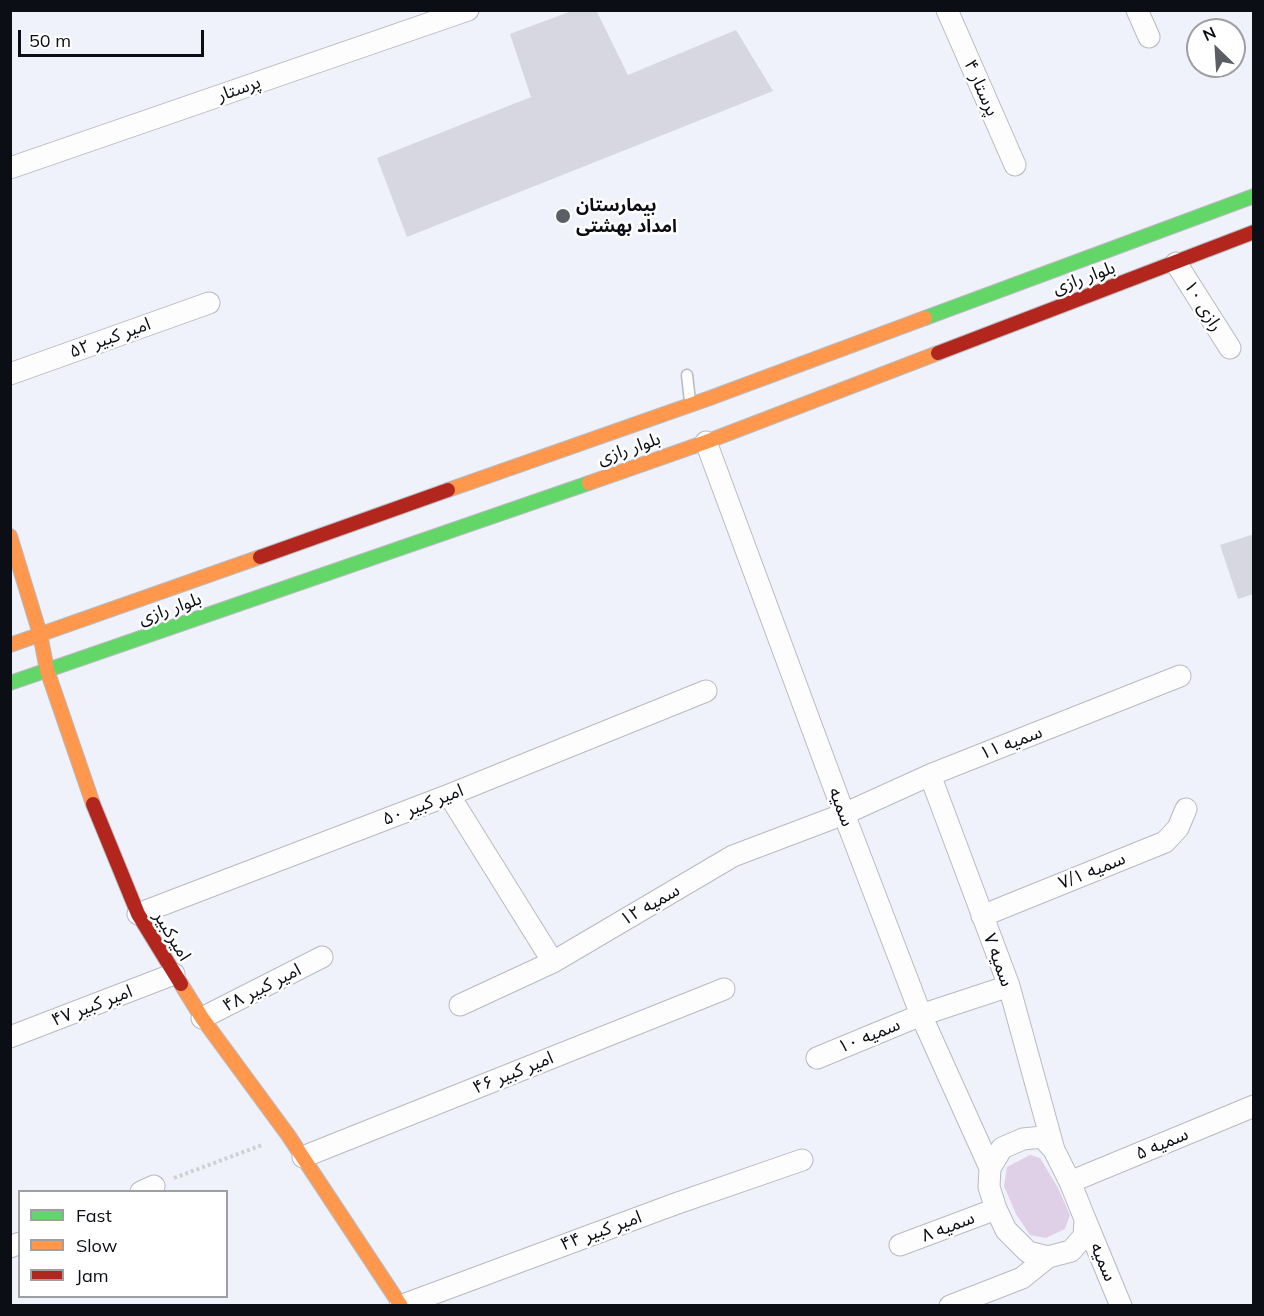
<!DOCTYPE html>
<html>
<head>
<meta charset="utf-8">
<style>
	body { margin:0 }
	#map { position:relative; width:1264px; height:1316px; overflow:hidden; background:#eff2fa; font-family:Mulish,sans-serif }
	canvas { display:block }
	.frame { position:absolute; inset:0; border:12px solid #0b0e14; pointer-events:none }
	.legend { position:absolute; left:18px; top:1190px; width:210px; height:108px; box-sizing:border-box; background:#fff; border:2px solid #9d9fa1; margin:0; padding:8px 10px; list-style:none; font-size:18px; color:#0b0e14 }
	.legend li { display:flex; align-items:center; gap:12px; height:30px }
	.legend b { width:30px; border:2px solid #9d9fa1 }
	.north { position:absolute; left:1186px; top:18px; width:60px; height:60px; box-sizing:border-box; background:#fff; border:2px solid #9d9fa1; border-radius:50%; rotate:335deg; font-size:16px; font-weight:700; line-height:24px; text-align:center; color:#0b0e14 }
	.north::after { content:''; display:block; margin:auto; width:21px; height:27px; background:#5b5e64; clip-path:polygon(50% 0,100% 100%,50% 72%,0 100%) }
	.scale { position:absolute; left:18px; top:30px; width:186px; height:27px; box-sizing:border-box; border:3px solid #0b0e14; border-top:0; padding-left:8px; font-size:18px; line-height:21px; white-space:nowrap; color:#0b0e14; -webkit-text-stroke:4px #fff; paint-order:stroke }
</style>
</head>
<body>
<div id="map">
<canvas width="1264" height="1316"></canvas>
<div class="frame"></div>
<ul class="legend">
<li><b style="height:8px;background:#63d668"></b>Fast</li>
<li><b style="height:8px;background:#ff974d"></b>Slow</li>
<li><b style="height:8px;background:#b3261e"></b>Jam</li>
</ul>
<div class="north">N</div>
<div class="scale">50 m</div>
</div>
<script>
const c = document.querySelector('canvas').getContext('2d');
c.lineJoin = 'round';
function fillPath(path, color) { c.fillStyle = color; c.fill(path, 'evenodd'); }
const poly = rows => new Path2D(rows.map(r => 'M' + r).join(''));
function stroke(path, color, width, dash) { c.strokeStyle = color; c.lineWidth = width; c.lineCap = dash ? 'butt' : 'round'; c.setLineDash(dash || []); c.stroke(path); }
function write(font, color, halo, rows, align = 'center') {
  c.font = font + ' Mulish,"Noto Sans Arabic",sans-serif'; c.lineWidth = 5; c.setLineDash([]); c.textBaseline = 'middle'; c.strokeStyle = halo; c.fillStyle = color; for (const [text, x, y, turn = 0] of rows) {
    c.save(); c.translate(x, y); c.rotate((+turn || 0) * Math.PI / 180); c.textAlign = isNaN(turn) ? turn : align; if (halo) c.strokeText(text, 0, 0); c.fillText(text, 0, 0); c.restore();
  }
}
fillPath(poly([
	[1030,1155,1040,1158,1058,1188,1070,1215,1065,1229,1046,1238,1030,1235,1016,1214,1004,1186,1007,1167]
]), '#dfd0e8');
fillPath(poly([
	[574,10,596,10,628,75,736,30,773,91,407,237,377,158,531,97,510,34],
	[1254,534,1254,594,1238,599,1220,545]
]), '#d6d7e1');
const lane = poly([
	[687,375,690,401]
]);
const street = poly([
	[947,10,1015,165],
	[1137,10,1149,37],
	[10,168,468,10],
	[1176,263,1230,348],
	[10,374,209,303],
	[706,442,844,814,921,1015,990,1168],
	[930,775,1009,986,1054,1150],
	[449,795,553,962],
	[138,914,449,795,706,691],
	[982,916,1165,842,1178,828,1186,809],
	[460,1005,553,962,733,856,844,814,930,775,1180,676],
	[202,1018,322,957],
	[10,1037,174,974],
	[817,1058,921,1015,1009,986],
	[1042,1137,1054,1150,1070,1182,1085,1219,1084,1236,1071,1251,1048,1257,1028,1252,1006,1230,996,1209,989,1187,990,1168,1002,1148,1023,1139,1042,1137],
	[303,1157,724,989],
	[1070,1182,1254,1106],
	[141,1192,154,1186],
	[1085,1219,1121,1306],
	[900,1245,996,1209],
	[10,1247,20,1243],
	[400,1306,675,1204,802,1160],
	[950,1306,1022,1278,1048,1257]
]);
const fast = poly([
	[925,318,1254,196],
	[10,683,589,483]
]);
const slow = poly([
	[589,483,706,442,938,353],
	[448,490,710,398,925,318],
	[10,536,40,634,47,670,93,804],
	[10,645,260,557],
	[181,984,202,1018,288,1135,401,1306]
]);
const jam = poly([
	[938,353,1254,232],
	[260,557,448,490],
	[93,804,138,914,181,984]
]);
stroke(lane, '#b7bac0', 13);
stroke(street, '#b7bac0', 23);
stroke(fast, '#b7bac0', 16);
stroke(slow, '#b7bac0', 16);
stroke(jam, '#b7bac0', 16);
stroke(poly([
	[174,1178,262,1145]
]), '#cfd0d2', 4, [3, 3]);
stroke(lane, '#fdfdfe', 10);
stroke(street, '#fdfdfe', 21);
stroke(fast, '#63d668', 14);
stroke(slow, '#ff974d', 14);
stroke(jam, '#b3261e', 14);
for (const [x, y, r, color] of [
	[563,216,8,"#5b5e64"]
]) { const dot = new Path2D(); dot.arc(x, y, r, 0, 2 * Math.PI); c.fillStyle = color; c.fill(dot); stroke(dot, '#fff', 2); }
write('18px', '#0b0e14', '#fff', [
	["پرستار ۴",981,88,66],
	["پرستار",239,89,-19],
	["بلوار رازی",1084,278,-20],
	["رازی ۱۰",1203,306,58],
	["امیر کبیر ۵۲",110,338,-20],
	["بلوار رازی",629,449,-19],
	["بلوار رازی",170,609,-19],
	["سمیه ۱۱",1011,743,-21],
	["امیر کبیر ۵۰",423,805,-21],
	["سمیه",841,807,69],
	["سمیه ۷/۱",1092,871,-22],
	["سمیه ۱۲",650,905,-30],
	["امیرکبیر",172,936,59],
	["سمیه ۷",998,960,70],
	["امیر کبیر ۴۸",262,988,-27],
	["امیر کبیر ۴۷",92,1006,-21],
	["سمیه ۱۰",869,1036,-22],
	["امیر کبیر ۴۶",513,1073,-22],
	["سمیه ۵",1162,1144,-23],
	["سمیه ۸",948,1227,-21],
	["امیر کبیر ۴۴",601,1231,-20],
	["سمیه",1103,1262,67]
]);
write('bold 18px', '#0b0e14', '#fff', [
	["بیمارستان",576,206],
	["امداد بهشتی",576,227]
], 'left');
</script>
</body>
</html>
